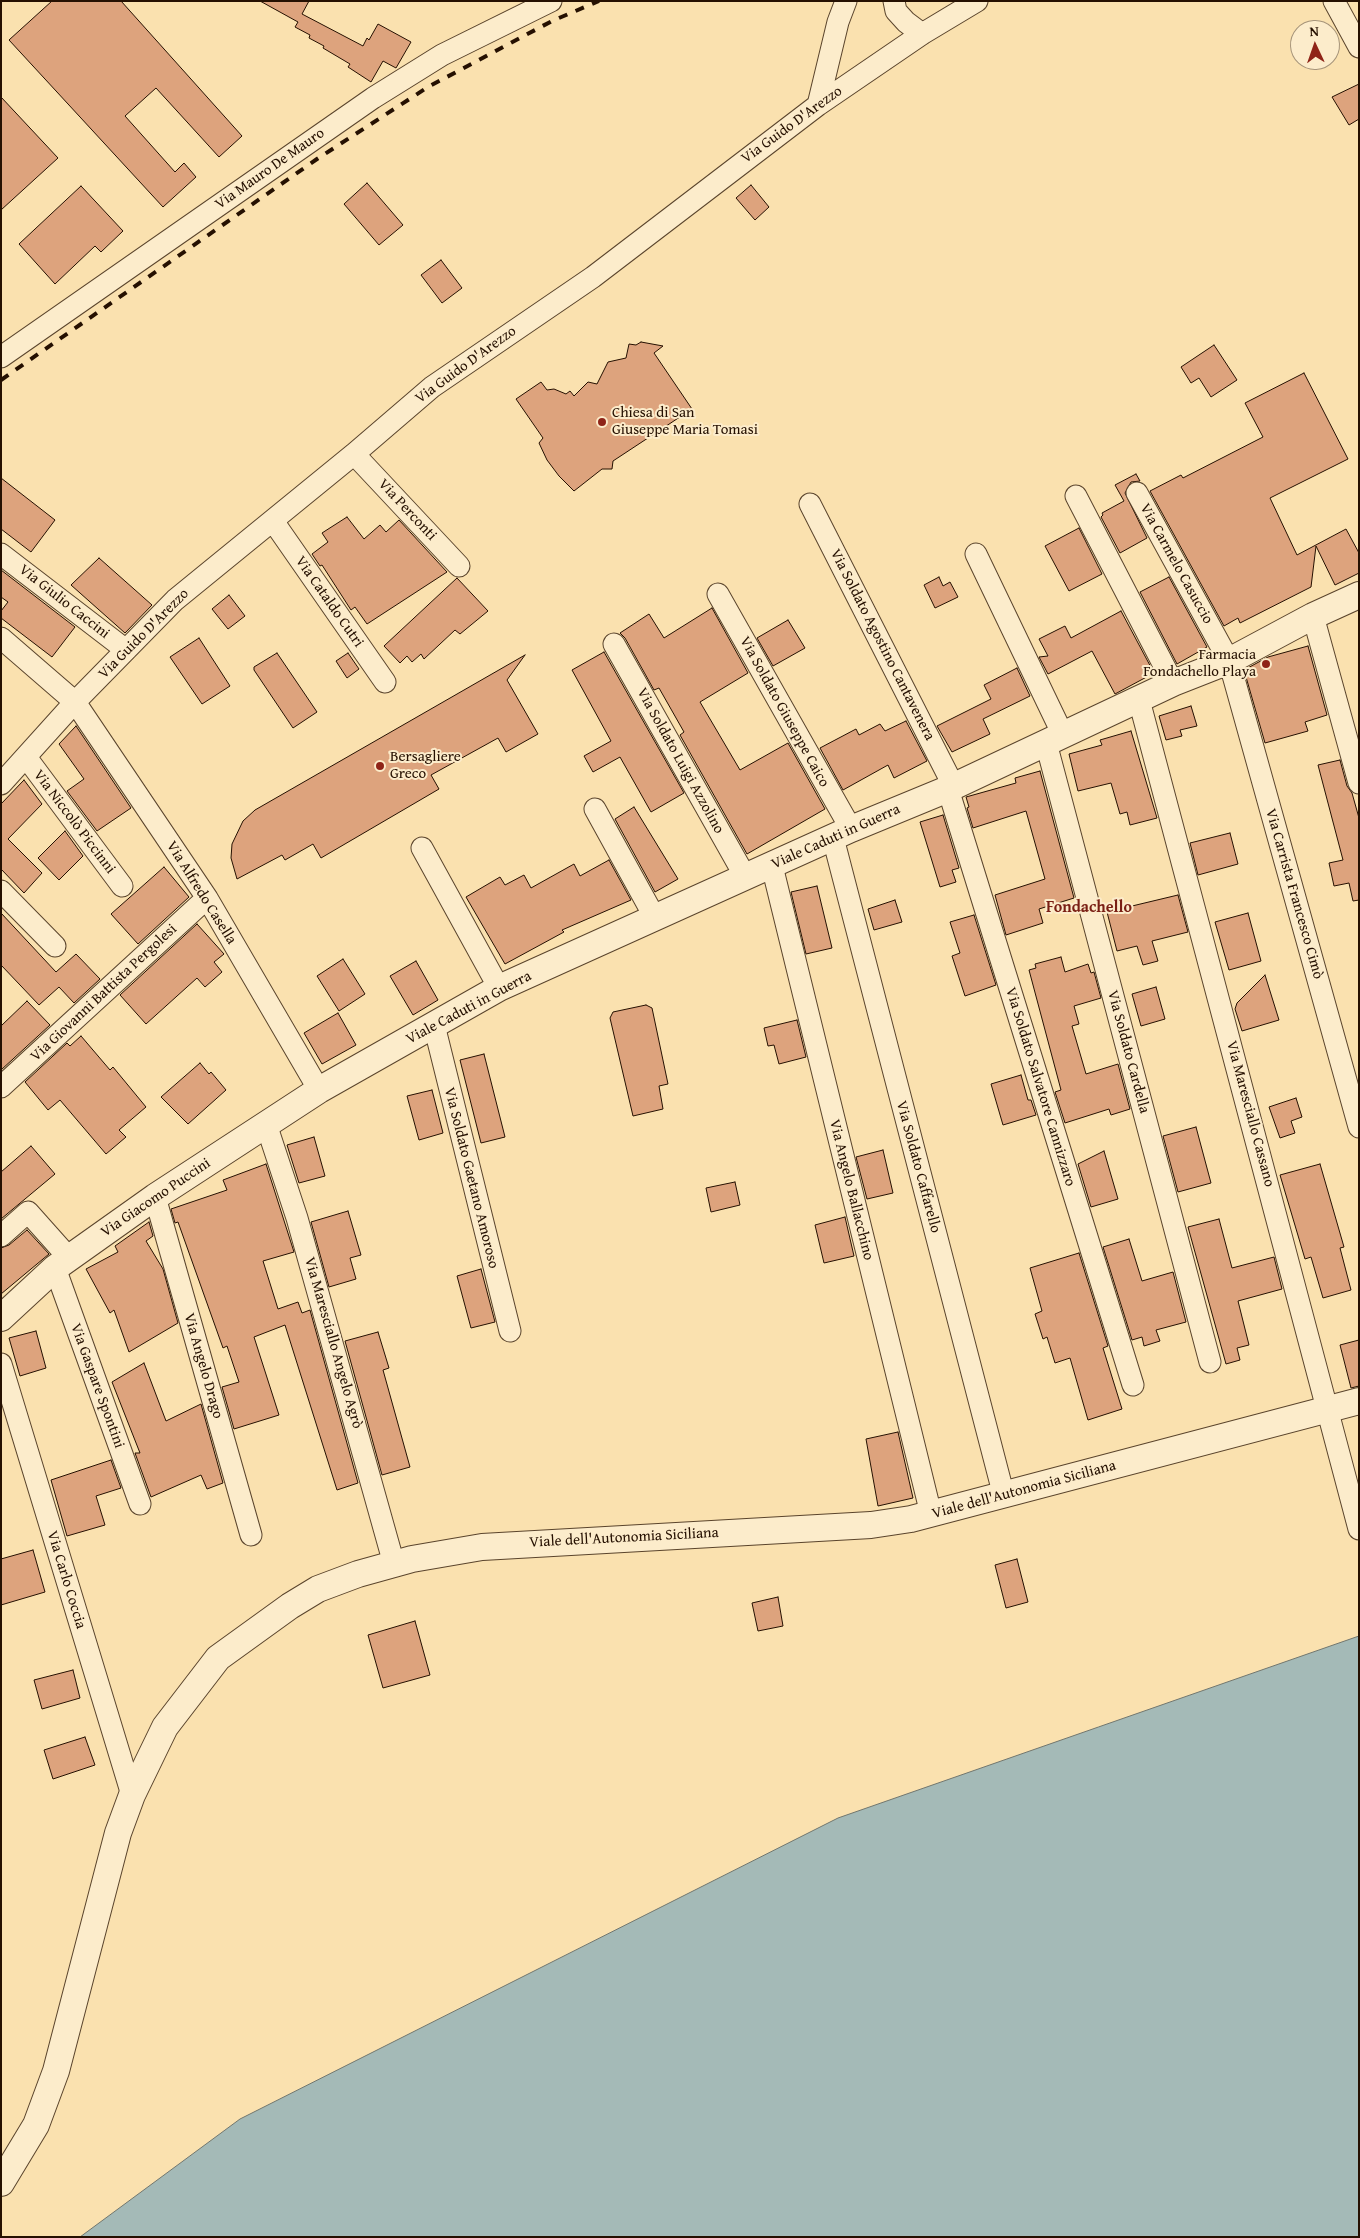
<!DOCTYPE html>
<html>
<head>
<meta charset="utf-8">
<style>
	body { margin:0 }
	#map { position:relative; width:1360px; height:2238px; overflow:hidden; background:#fae1af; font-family:"Gentium Book Plus",serif }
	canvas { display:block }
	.frame { position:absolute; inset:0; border:2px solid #251001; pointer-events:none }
	.north { position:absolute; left:1290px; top:20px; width:50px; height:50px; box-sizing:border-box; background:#fceccb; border:1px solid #a6947a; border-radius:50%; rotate:357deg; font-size:14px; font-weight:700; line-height:20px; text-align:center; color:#251001 }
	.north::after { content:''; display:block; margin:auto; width:18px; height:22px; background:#8f2418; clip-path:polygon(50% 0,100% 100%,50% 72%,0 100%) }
</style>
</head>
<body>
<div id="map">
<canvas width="1360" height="2238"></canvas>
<div class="frame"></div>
<div class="north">N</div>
</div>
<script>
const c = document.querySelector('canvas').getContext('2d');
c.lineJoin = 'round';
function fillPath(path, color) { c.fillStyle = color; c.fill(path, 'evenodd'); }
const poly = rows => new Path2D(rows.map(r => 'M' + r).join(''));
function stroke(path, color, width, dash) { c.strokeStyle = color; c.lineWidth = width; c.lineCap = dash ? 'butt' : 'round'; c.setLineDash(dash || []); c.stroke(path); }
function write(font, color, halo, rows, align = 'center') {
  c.font = font + ' "Gentium Book Plus",serif'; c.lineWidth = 4; c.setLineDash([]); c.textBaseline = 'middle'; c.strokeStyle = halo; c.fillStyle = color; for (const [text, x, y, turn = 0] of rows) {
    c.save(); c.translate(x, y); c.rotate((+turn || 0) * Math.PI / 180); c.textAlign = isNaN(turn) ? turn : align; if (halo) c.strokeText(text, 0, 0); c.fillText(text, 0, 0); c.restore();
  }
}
const water = poly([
	[1359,1636,1359,2237,80,2237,240,2119,838,1818,1359,1636]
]);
fillPath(water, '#a4bab7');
stroke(water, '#71766e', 1);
const building = poly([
	[52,1,121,1,242,136,219,157,156,88,125,116,175,172,184,163,196,177,163,207,9,40,52,1],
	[260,1,309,1,302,14,363,46,367,38,369,40,378,24,411,42,396,68,383,61,371,82,348,67,350,64,323,48,324,46,309,38,310,35,295,27,298,22,260,1],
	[1359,84,1359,119,1349,125,1332,97,1359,84],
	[1,97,58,158,1,210,1,97],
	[367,183,403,225,379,245,344,204,367,183],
	[751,185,769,207,755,220,736,198,751,185],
	[81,186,123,231,101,252,95,246,55,284,19,244,81,186],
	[441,260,462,288,442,303,421,275,441,260],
	[641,342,663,346,654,353,692,409,613,461,612,469,602,469,574,491,559,476,547,460,539,443,543,438,516,399,541,382,547,390,554,389,566,394,570,391,574,396,588,382,597,384,608,362,626,358,629,344,636,345,641,342],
	[1214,345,1237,380,1211,397,1199,378,1191,383,1181,367,1214,345],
	[1304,373,1348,459,1270,498,1297,555,1346,529,1359,553,1359,573,1335,585,1316,546,1311,587,1240,623,1238,618,1224,626,1150,491,1181,475,1183,478,1263,437,1245,403,1304,373],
	[1136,474,1140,481,1131,482,1125,493,1147,538,1120,553,1101,517,1103,515,1102,513,1124,501,1115,485,1136,474],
	[1,478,55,520,31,552,1,529,1,478],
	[347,517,364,539,380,525,386,532,399,520,447,572,367,624,355,607,351,610,322,565,320,566,312,554,328,542,322,533,347,517],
	[1079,528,1102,574,1069,591,1045,546,1079,528],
	[99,558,152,605,125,633,71,585,99,558],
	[1,570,75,627,52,657,1,618,1,611,8,602,1,597,1,570],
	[939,577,943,586,950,582,958,597,935,608,924,585,939,577],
	[1169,577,1207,647,1177,664,1140,592,1169,577],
	[457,578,488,611,460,634,455,630,424,659,421,654,412,662,407,656,400,663,384,646,457,578],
	[229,595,245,616,228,629,212,609,229,595],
	[712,608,748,673,700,702,740,770,788,743,825,809,747,854,680,735,684,732,659,688,654,690,625,638,620,633,649,614,664,638,712,608],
	[1121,611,1154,673,1115,694,1092,651,1048,674,1039,657,1048,656,1039,639,1065,626,1071,638,1121,611],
	[788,620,805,648,773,666,757,638,788,620],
	[199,638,230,686,202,704,170,657,199,638],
	[1308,646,1327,715,1305,722,1308,731,1265,743,1244,670,1268,657,1308,646],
	[604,652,684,793,651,812,620,757,593,772,584,756,611,741,572,670,604,652],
	[277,653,317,712,293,728,254,670,254,667,277,653],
	[348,653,359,669,347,678,336,661,348,653],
	[525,655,507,680,538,734,506,752,498,738,431,775,439,789,321,858,313,844,285,860,282,855,237,879,231,858,232,844,243,821,255,810,525,655],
	[1017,668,1030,696,983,719,990,734,952,752,937,726,991,699,984,685,1017,668],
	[1191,706,1197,726,1180,730,1182,736,1166,740,1159,716,1191,706],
	[906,721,927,761,894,778,888,765,843,790,820,748,856,729,859,735,880,724,885,731,906,721],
	[76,726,131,808,97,831,67,791,84,779,59,744,76,726],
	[1131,731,1157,818,1130,825,1127,812,1120,814,1111,783,1078,791,1069,754,1102,745,1100,740,1131,731],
	[1340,760,1347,786,1352,793,1359,818,1359,900,1353,901,1349,883,1334,886,1329,863,1343,860,1318,765,1340,760],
	[1040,771,1074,898,1039,909,1043,923,1006,935,995,895,1045,879,1026,811,973,828,967,808,969,807,966,797,1016,783,1015,778,1040,771],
	[24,780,42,804,8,839,42,873,24,893,1,869,1,804,24,780],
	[634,807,678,879,655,892,615,819,634,807],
	[943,815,959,868,952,870,956,882,940,887,920,822,943,815],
	[65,831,83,856,59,880,38,858,65,831],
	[1230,833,1238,864,1198,875,1190,843,1230,833],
	[609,860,631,900,562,930,564,932,505,964,466,897,500,877,505,885,524,875,531,888,574,864,580,876,609,860],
	[164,867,189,897,138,944,111,914,164,867],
	[817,886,832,948,806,954,791,892,817,886],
	[1178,895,1188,932,1152,941,1158,961,1143,965,1137,946,1117,951,1107,912,1178,895],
	[895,900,902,922,874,930,868,909,895,900],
	[1,913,56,972,76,954,100,979,74,1003,59,987,39,1005,1,965,1,913],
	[1248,913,1261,961,1229,970,1215,922,1248,913],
	[974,915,996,985,965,996,952,956,960,953,950,922,974,915],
	[197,924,224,954,214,962,222,972,205,987,197,978,146,1024,120,995,197,924],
	[1061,957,1065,972,1088,964,1091,973,1094,972,1101,998,1074,1006,1079,1024,1072,1026,1086,1074,1118,1064,1130,1109,1111,1115,1109,1109,1065,1123,1055,1092,1061,1090,1029,970,1036,968,1035,964,1061,957],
	[343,959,365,994,339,1011,317,976,343,959],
	[416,961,438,1000,413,1015,390,976,416,961],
	[1265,975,1279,1020,1242,1031,1235,1009,1237,1003,1265,975],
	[1156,987,1165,1019,1141,1026,1132,994,1156,987],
	[27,1001,50,1025,1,1070,1,1026,27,1001],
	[646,1005,652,1008,668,1084,659,1086,663,1109,633,1116,610,1018,613,1012,646,1005],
	[338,1013,356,1045,322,1064,304,1033,338,1013],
	[797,1020,806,1057,779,1064,774,1045,768,1046,764,1028,797,1020],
	[81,1036,110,1070,113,1067,146,1107,119,1130,126,1137,106,1154,60,1100,48,1110,25,1082,67,1043,70,1046,81,1036],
	[484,1054,505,1137,481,1143,460,1060,484,1054],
	[200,1063,209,1074,211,1072,226,1090,188,1124,161,1097,200,1063],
	[1021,1075,1028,1100,1031,1100,1036,1115,1003,1125,991,1084,1021,1075],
	[432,1090,443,1133,419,1140,407,1096,432,1090],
	[1296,1098,1302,1117,1291,1121,1295,1133,1280,1138,1269,1107,1296,1098],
	[1196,1127,1211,1183,1178,1192,1163,1136,1196,1127],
	[314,1137,325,1176,299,1183,287,1145,314,1137],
	[31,1146,55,1174,1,1219,1,1172,31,1146],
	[883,1150,893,1193,867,1199,856,1157,883,1150],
	[1104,1151,1118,1199,1091,1207,1078,1164,1104,1151],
	[266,1164,294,1252,263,1261,278,1309,298,1302,302,1313,310,1310,358,1483,337,1490,285,1325,254,1337,279,1415,234,1429,222,1387,239,1382,227,1346,223,1348,178,1222,175,1223,171,1209,227,1190,223,1180,266,1164],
	[1320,1164,1344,1247,1340,1248,1351,1290,1323,1298,1311,1257,1305,1259,1280,1175,1320,1164],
	[735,1182,740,1205,711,1212,706,1188,735,1182],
	[348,1211,361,1255,350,1258,356,1279,329,1287,311,1222,348,1211],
	[845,1217,854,1256,824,1263,815,1225,845,1217],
	[1219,1219,1232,1268,1274,1257,1282,1289,1238,1301,1249,1345,1237,1348,1240,1360,1226,1364,1188,1227,1219,1219],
	[149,1222,153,1236,146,1241,163,1269,178,1323,129,1352,114,1310,110,1313,86,1269,118,1252,115,1246,149,1222],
	[27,1230,49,1254,1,1294,1,1248,9,1245,27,1230],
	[1129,1239,1142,1281,1173,1272,1186,1322,1156,1330,1160,1341,1144,1346,1142,1337,1132,1340,1103,1247,1129,1239],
	[1079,1253,1108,1346,1103,1348,1122,1409,1088,1420,1070,1358,1055,1363,1047,1337,1043,1339,1035,1314,1042,1311,1030,1268,1079,1253],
	[481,1269,495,1322,471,1328,457,1276,481,1269],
	[36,1331,46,1368,20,1376,9,1338,36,1331],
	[378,1332,389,1368,383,1370,410,1467,382,1475,345,1341,378,1332],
	[1359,1340,1359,1386,1351,1388,1340,1345,1359,1340],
	[144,1363,166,1421,201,1404,223,1483,207,1489,201,1475,151,1497,135,1453,140,1453,112,1382,144,1363],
	[898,1432,913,1498,878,1506,866,1439,898,1432],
	[111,1460,121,1488,96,1496,105,1525,67,1536,51,1480,111,1460],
	[33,1550,45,1592,1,1605,1,1559,33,1550],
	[1017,1559,1028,1602,1006,1608,995,1565,1017,1559],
	[778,1597,783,1626,758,1631,752,1603,778,1597],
	[415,1621,430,1675,383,1688,368,1635,415,1621],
	[73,1670,80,1698,42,1709,34,1680,73,1670],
	[85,1737,95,1765,53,1779,44,1750,85,1737]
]);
fillPath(building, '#dda37d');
stroke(building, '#251001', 1);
const minor = poly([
	[894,1,896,11,906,22,922,34],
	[1334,1,1359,47],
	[818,105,838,22,846,1],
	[1,357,373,98,442,55,551,1],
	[354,454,459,566],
	[1137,493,1229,661,1359,1127],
	[1076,496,1173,683],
	[810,504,953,785],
	[273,521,385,682],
	[1,554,126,650],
	[976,554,1063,735],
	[718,594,851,829],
	[1313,616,1359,783],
	[1,638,75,702,207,898,319,1090],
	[614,644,746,878],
	[1139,700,1359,1529],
	[1046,743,1210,1362],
	[26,757,122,886],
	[1,784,75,702,175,600,354,454,432,387,593,277,818,105,922,34,977,1],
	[948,789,1133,1385],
	[595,809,655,918],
	[833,838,1004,1496],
	[422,848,499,988],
	[772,866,931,1514],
	[1,891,55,946],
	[434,1025,510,1331],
	[1,1087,207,898],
	[266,1124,297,1218,394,1564],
	[155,1197,251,1535],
	[1,1236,28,1212,69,1258],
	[55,1268,140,1504],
	[1,1364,132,1795]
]);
const tertiary = poly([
	[1,1318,55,1268,155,1197,319,1090,499,988,851,829,948,789,1173,683,1229,661,1313,616,1359,595],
	[1,2183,36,2125,56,2071,118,1833,132,1795,165,1727,218,1658,290,1606,318,1589,358,1574,412,1559,482,1547,871,1525,911,1519,1359,1401]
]);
stroke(minor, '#5a442c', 23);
stroke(tertiary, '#5a442c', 28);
stroke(minor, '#fceccb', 21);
stroke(tertiary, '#fceccb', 26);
stroke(poly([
	[1,380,317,159,428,87,552,21,599,1]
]), '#251001', 4, [9, 9]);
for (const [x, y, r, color] of [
	[602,422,5,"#8f2418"],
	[1266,664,5,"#8f2418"],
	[380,766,5,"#8f2418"]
]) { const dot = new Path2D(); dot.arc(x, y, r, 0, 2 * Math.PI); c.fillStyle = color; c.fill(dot); stroke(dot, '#fceccb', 2); }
write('15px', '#251001', '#fceccb', [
	["Via Guido D'Arezzo",792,125,-36],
	["Via Mauro De Mauro",270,169,-35],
	["Via Guido D'Arezzo",466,365,-36],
	["Via Perconti",407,510,47],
	["Via Carmelo Casuccio",1176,564,61],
	["Via Giulio Caccini",64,602,38],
	["Via Cataldo Cutri",329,602,55],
	["Via Guido D'Arezzo",144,634,-45],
	["Via Soldato Agostino Cantavenera",882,645,63],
	["Via Soldato Giuseppe Caico",784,712,61],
	["Via Soldato Luigi Azzolino",680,761,61],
	["Via Niccolò Piccinni",74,822,53],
	["Viale Caduti in Guerra",836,837,-24],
	["Via Alfredo Casella",201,893,58],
	["Via Carrista Francesco Cimò",1294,894,74],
	["Via Giovanni Battista Pergolesi",104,993,-43],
	["Viale Caduti in Guerra",469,1008,-28],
	["Via Soldato Cardella",1128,1052,75],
	["Via Soldato Salvatore Cannizzaro",1040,1087,73],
	["Via Maresciallo Cassano",1250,1114,75],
	["Via Soldato Caffarello",918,1167,75],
	["Via Soldato Gaetano Amoroso",471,1178,76],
	["Via Angelo Ballacchino",851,1190,76],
	["Via Giacomo Puccini",156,1198,-34],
	["Via Maresciallo Angelo Agrò",333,1343,74],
	["Via Angelo Drago",203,1366,74],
	["Via Gaspare Spontini",97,1386,70],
	["Viale dell'Autonomia Siciliana",1024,1490,-15],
	["Viale dell'Autonomia Siciliana",624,1538,-3],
	["Via Carlo Coccia",66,1580,73]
]);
write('15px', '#251001', '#fceccb', [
	["Chiesa di San",612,413],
	["Giuseppe Maria Tomasi",612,430],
	["Farmacia",1256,655,"right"],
	["Fondachello Playa",1256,672,"right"],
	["Bersagliere",390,757],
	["Greco",390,774]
], 'left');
write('bold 16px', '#7a1f14', '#fceccb', [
	["Fondachello",1089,908]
]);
</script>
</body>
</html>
